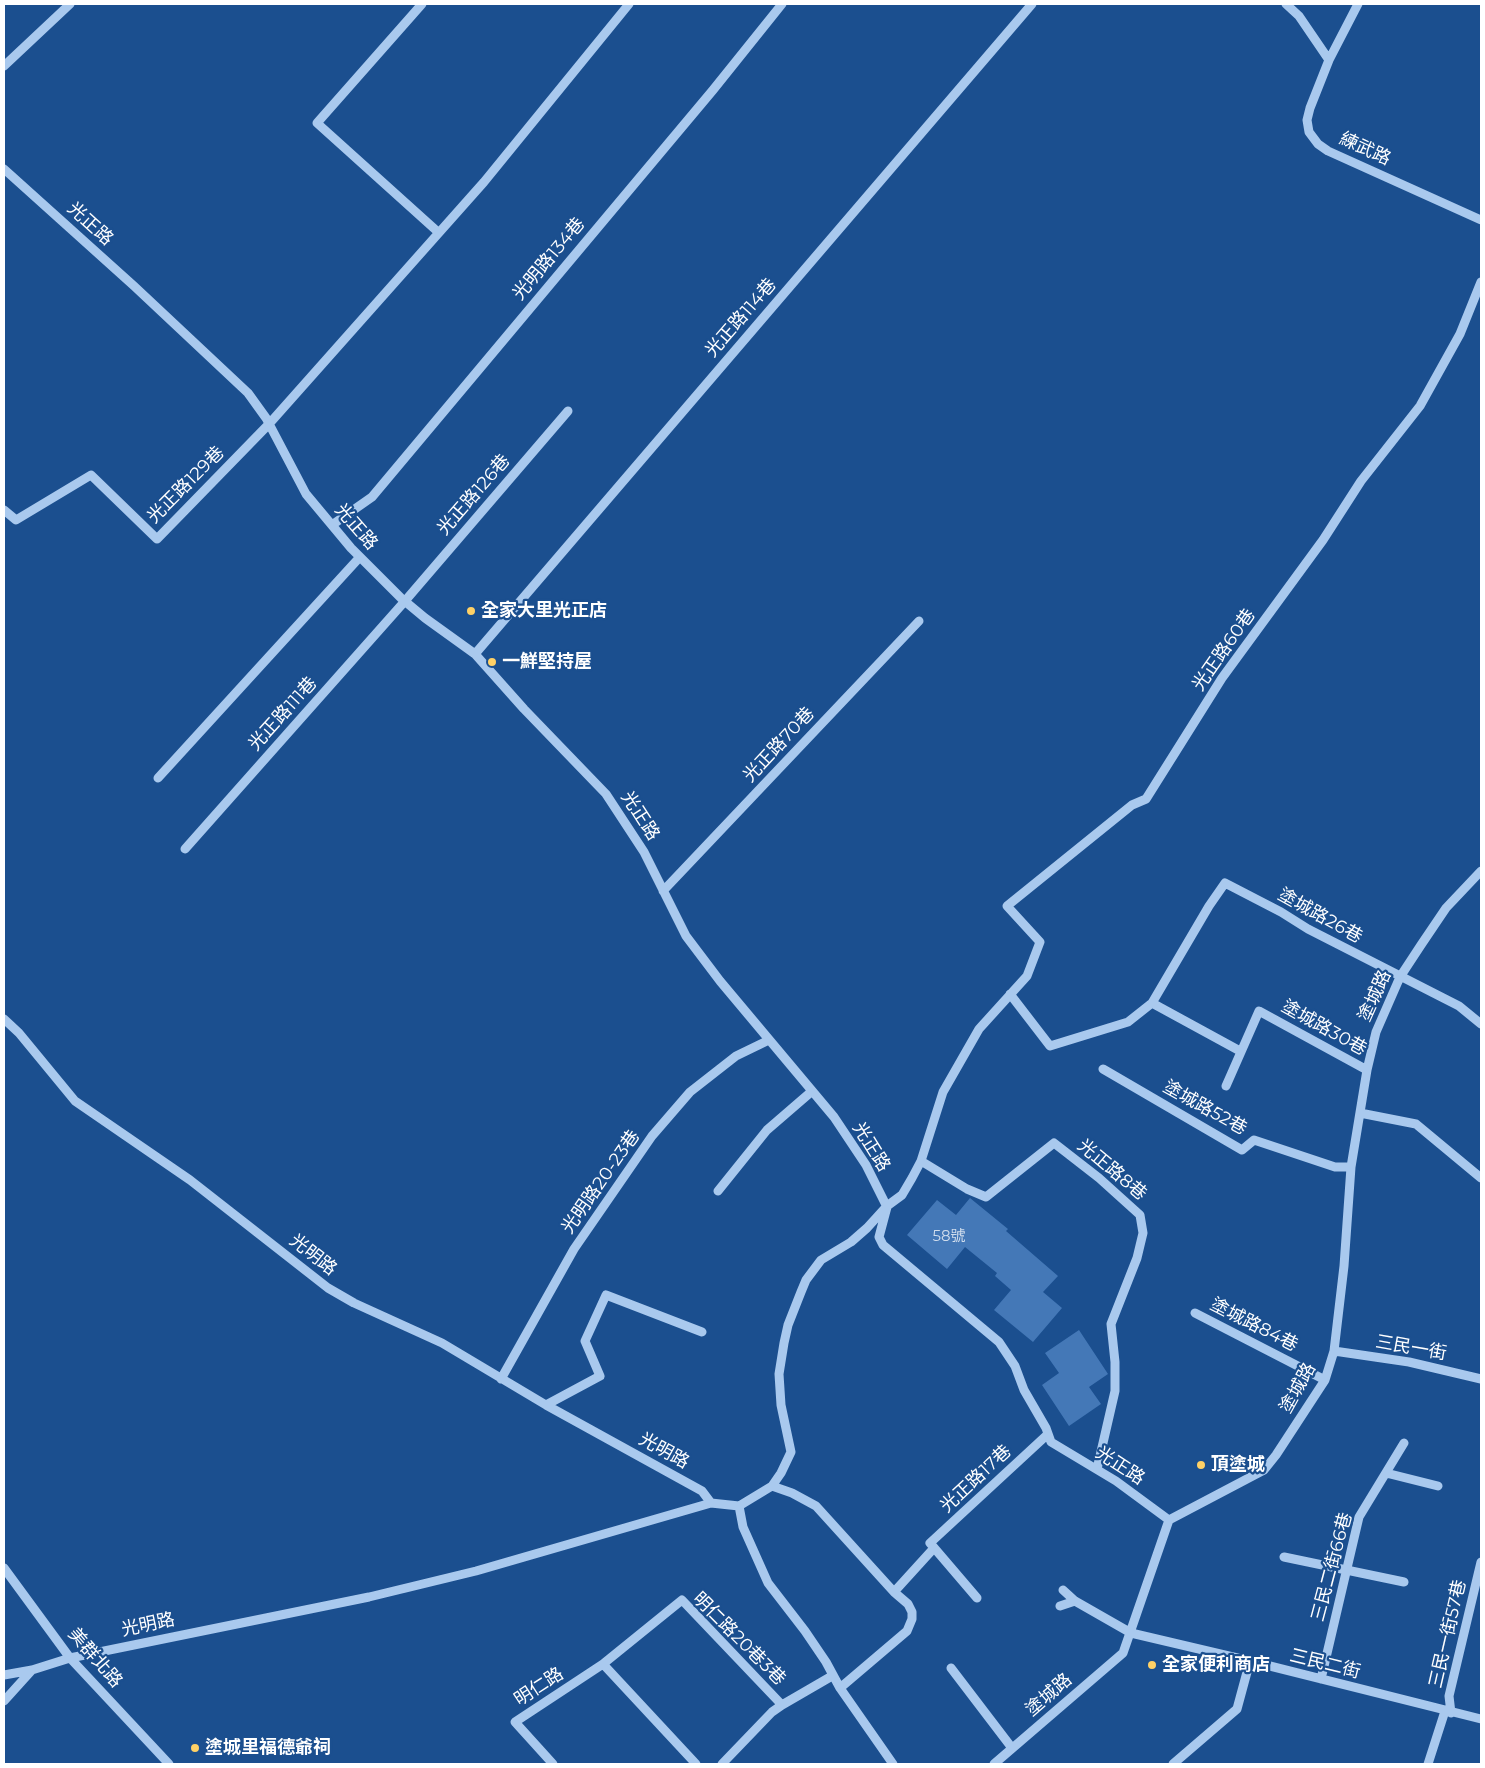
<!DOCTYPE html>
<html>
<head>
<meta charset="utf-8">
<style>
	body { margin:0 }
	#map { position:relative; width:1485px; height:1768px; overflow:hidden; background:#1b4f8f; font-family:Montserrat,sans-serif }
	canvas { display:block }
	.frame { position:absolute; inset:0; border:5px solid #fff; pointer-events:none }
</style>
</head>
<body>
<div id="map">
<canvas width="1485" height="1768"></canvas>
<div class="frame"></div>
</div>
<script>
const c = document.querySelector('canvas').getContext('2d');
c.lineJoin = 'round';
function fillPath(path, color) { c.fillStyle = color; c.fill(path, 'evenodd'); }
const poly = rows => new Path2D(rows.map(r => 'M' + r).join(''));
function stroke(path, color, width, dash) { c.strokeStyle = color; c.lineWidth = width; c.lineCap = dash ? 'butt' : 'round'; c.setLineDash(dash || []); c.stroke(path); }
function write(font, color, halo, rows, align = 'center') {
  c.font = font + ' Montserrat,"Noto Sans TC",sans-serif'; c.lineWidth = 4.5; c.setLineDash([]); c.textBaseline = 'middle'; c.strokeStyle = halo; c.fillStyle = color; for (const [text, x, y, turn = 0] of rows) {
    c.save(); c.translate(x, y); c.rotate((+turn || 0) * Math.PI / 180); c.textAlign = isNaN(turn) ? turn : align; if (halo) c.strokeText(text, 0, 0); c.fillText(text, 0, 0); c.restore();
  }
}
fillPath(poly([
	[970,1198,1008,1229,1006,1231,1058,1276,1043,1292,1062,1308,1033,1342,994,1310,1011,1290,995,1276,997,1273,965,1247,947,1269,907,1235,937,1200,956,1215],
	[1079,1330,1108,1374,1089,1387,1101,1404,1069,1426,1042,1385,1059,1373,1045,1353]
]), '#4478b7');
stroke(poly([
	[422,4,317,123,438,232],
	[1286,4,1299,16,1329,60,1310,108,1307,120,1309,132,1318,144,1328,151,1481,220],
	[1329,60,1358,4],
	[4,66,70,4],
	[4,169,134,286,248,393,266,418,306,494,351,548,401,598,425,618,475,654,524,709,606,794,644,852,686,936,720,981,834,1117,866,1165,887,1207,879,1237,883,1245,999,1342,1015,1366,1024,1390,1046,1428,1051,1442,1116,1481,1169,1520],
	[4,510,16,520,91,475,157,539,269,424,484,182,629,4],
	[332,525,372,497,713,90,782,4],
	[475,654,1032,4],
	[158,778,359,558],
	[185,849,405,601,568,411],
	[663,891,919,621],
	[1010,994,1050,1046,1128,1022,1152,1003,1209,906,1225,883,1281,912,1308,929,1459,1006,1481,1024],
	[1152,1003,1240,1051],
	[4,1019,19,1033,75,1101,190,1180,328,1288,354,1303,442,1343,546,1405,702,1491,711,1503],
	[1103,1069,1242,1150,1254,1140,1335,1167,1351,1167],
	[1226,1086,1259,1011,1367,1070],
	[1360,1113,1416,1124,1481,1178],
	[921,1161,967,1189,986,1197,1054,1143,1099,1178,1140,1215,1143,1233,1137,1258,1111,1324,1115,1362,1115,1391,1097,1469],
	[718,1191,767,1130,811,1092],
	[1195,1313,1325,1380],
	[1334,1351,1409,1362,1481,1379],
	[501,1379,574,1249,652,1136,690,1092,736,1056,769,1040],
	[546,1405,600,1376,585,1341,606,1295,702,1332],
	[1386,1473,1438,1486],
	[772,1486,792,1493,816,1506,894,1592,908,1604,912,1612,912,1619,907,1631,840,1688],
	[739,1506,743,1527,768,1583,805,1631,826,1662,840,1688,893,1764],
	[1284,1557,1404,1582],
	[4,1568,70,1658,169,1764],
	[1063,1590,1075,1601,1131,1633,1250,1661,1481,1719],
	[894,1592,934,1548],
	[977,1598,930,1543,1048,1434],
	[1060,1606,1075,1601],
	[603,1664,696,1764],
	[951,1668,1012,1748],
	[4,1675,32,1670,70,1658,369,1597,476,1571,711,1503,739,1506,772,1486,781,1473,791,1452,781,1405,779,1374,784,1343,788,1325,801,1292,806,1280,821,1260,851,1242,867,1228,887,1206,902,1195,912,1178,921,1161,943,1092,979,1029,1027,976,1040,942,1007,906,1132,805,1146,799,1222,678,1323,540,1361,481,1420,406,1460,334,1481,282],
	[1321,1679,1359,1517,1404,1443],
	[4,1701,32,1670],
	[1451,1713,1449,1696,1481,1562],
	[553,1764,515,1722,603,1664,682,1600,782,1705],
	[722,1764,772,1712,782,1705,832,1676],
	[994,1764,1123,1653,1169,1520,1264,1470,1276,1455,1325,1380,1334,1351,1344,1266,1351,1167,1367,1070,1376,1032,1400,977,1421,945,1446,908,1481,871],
	[1173,1764,1237,1709,1250,1661],
	[1428,1764,1445,1711]
]), '#a9c9ee', 9);
for (const [x, y, r, color] of [
	[471,611,5,"#ffd166"],
	[492,662,5,"#ffd166"],
	[1201,1465,5,"#ffd166"],
	[1152,1665,5,"#ffd166"],
	[195,1748,5,"#ffd166"]
]) { const dot = new Path2D(); dot.arc(x, y, r, 0, 2 * Math.PI); c.fillStyle = color; c.fill(dot); stroke(dot, '#1b4f8f', 2); }
write('15px', '#d0dded', null, [
	["58號",949,1237]
]);
write('18px', '#fff', '#1b4f8f', [
	["練武路",1365,149,25],
	["光正路",90,224,42],
	["光明路134巷",549,259,-50],
	["光正路114巷",741,318,-49],
	["光正路129巷",186,485,-45],
	["光正路126巷",474,495,-49],
	["光正路",356,527,49],
	["光正路60巷",1224,650,-55],
	["光正路111巷",283,714,-48],
	["光正路70巷",779,745,-47],
	["光正路",640,816,57],
	["塗城路26巷",1320,916,29],
	["塗城路",1375,996,-66],
	["塗城路30巷",1324,1028,29],
	["塗城路52巷",1205,1108,29],
	["光正路",871,1147,58],
	["光正路8巷",1112,1170,40],
	["光明路20-23巷",601,1182,-55],
	["光明路",313,1255,38],
	["塗城路84巷",1254,1325,27],
	["三民一街",1411,1348,10],
	["塗城路",1298,1388,-61],
	["光明路",664,1451,29],
	["光正路",1120,1466,33],
	["光正路17巷",976,1479,-43],
	["三民二街66巷",1332,1567,-75],
	["光明路",148,1625,-12],
	["三民一街57巷",1448,1634,-77],
	["明仁路20巷3巷",739,1639,45],
	["美群北路",95,1658,49],
	["三民二街",1325,1664,14],
	["明仁路",539,1687,-33],
	["塗城路",1049,1695,-41]
]);
write('bold 18px', '#fff', '#1b4f8f', [
	["全家大里光正店",481,611],
	["一鮮堅持屋",502,662],
	["頂塗城",1211,1465],
	["全家便利商店",1162,1665],
	["塗城里福德爺祠",205,1748]
], 'left');
</script>
</body>
</html>
